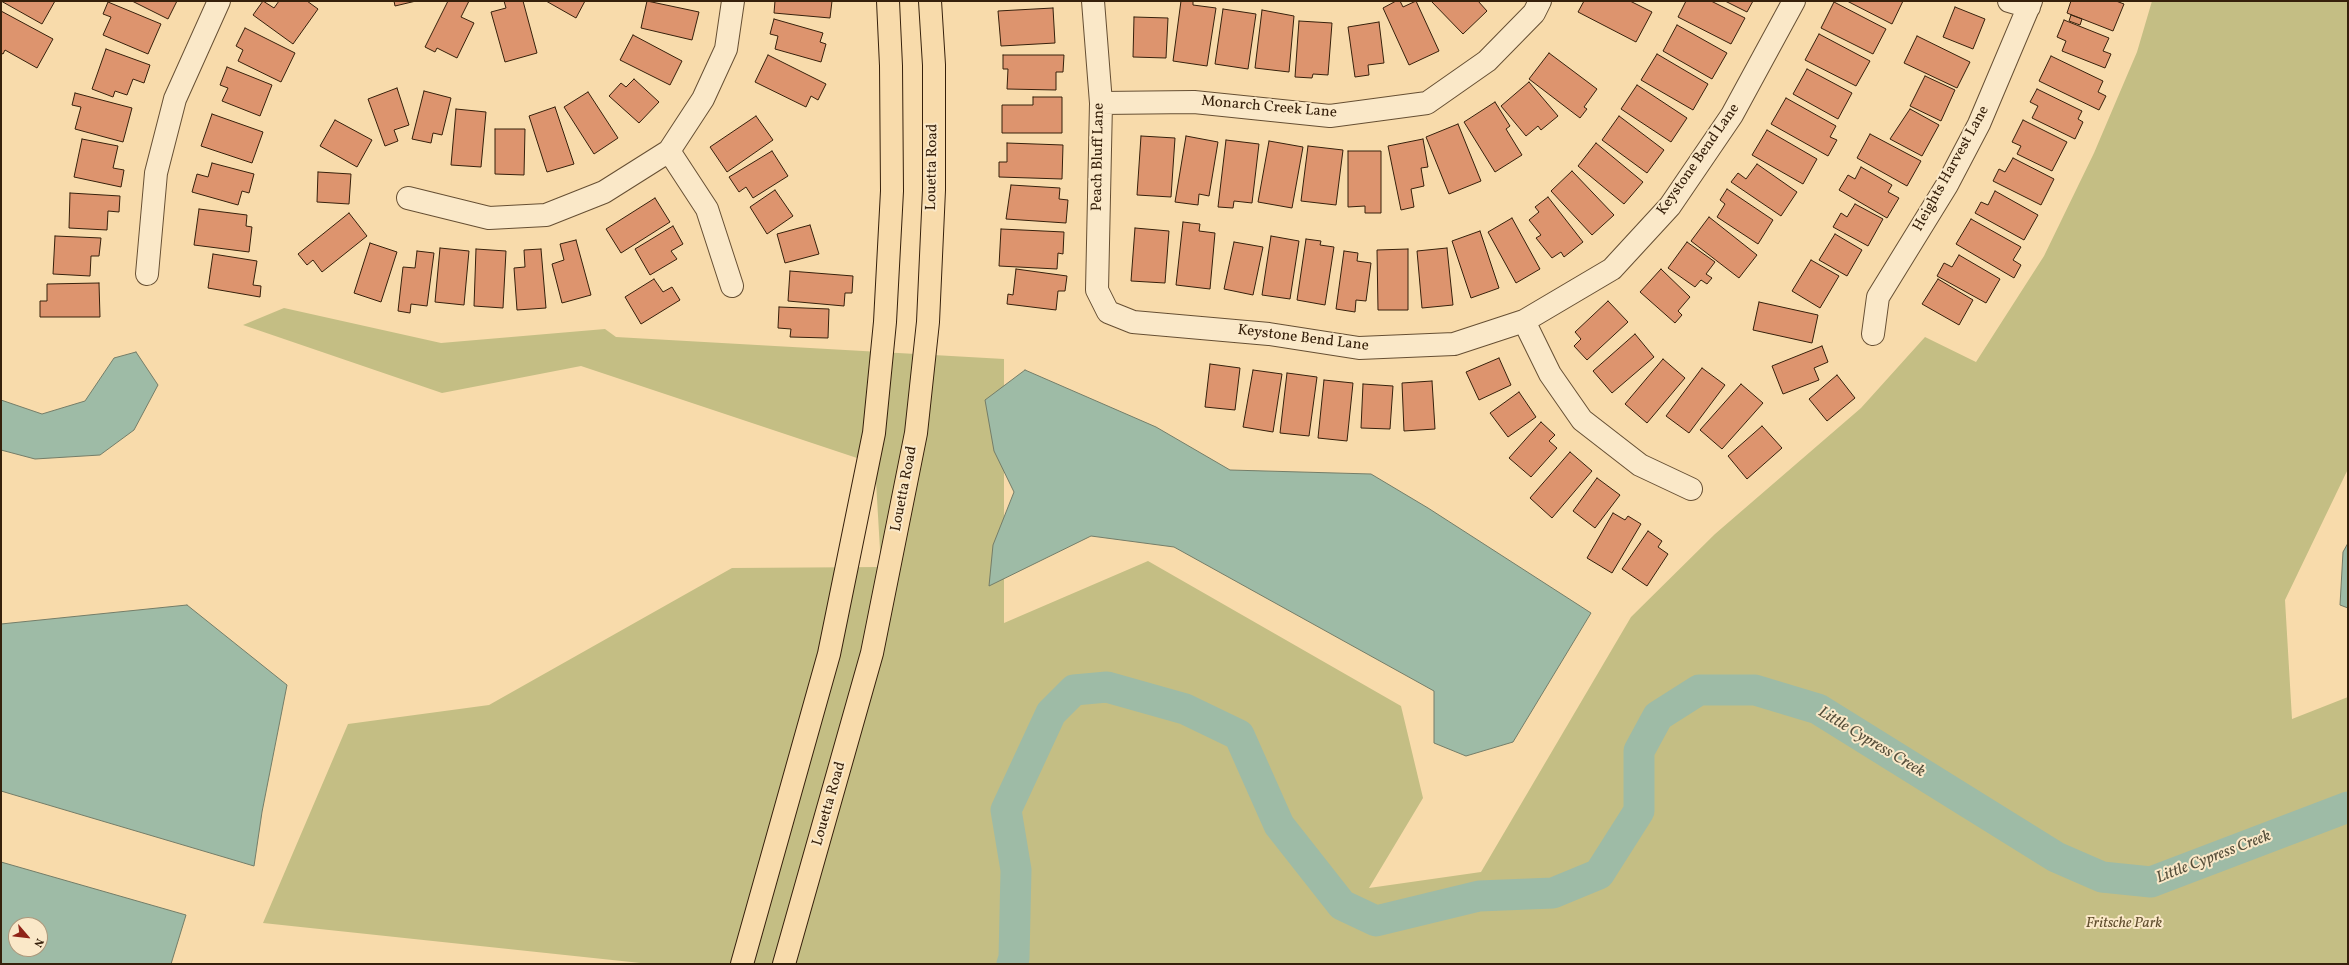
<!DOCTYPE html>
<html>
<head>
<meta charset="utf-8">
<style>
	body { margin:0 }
	#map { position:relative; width:2349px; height:965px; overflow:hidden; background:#f8dbab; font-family:Vollkorn,serif }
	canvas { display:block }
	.frame { position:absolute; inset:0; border:2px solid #36200b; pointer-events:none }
	.north { position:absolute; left:8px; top:917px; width:40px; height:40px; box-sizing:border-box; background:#fae8c8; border:1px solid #ac987c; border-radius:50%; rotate:118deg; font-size:11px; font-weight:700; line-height:16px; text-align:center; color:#36200b }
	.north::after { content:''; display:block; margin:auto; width:14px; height:18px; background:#8f2418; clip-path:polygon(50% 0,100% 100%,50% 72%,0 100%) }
</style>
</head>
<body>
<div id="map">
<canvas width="2349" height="965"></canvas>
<div class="frame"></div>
<div class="north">N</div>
</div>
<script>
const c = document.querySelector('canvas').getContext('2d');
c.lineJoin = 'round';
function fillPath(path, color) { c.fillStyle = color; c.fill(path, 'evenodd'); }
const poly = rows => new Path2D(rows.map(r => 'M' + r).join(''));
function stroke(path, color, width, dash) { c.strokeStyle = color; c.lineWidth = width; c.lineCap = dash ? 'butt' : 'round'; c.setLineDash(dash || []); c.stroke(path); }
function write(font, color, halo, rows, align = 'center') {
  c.font = font + ' Vollkorn,serif'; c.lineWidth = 4; c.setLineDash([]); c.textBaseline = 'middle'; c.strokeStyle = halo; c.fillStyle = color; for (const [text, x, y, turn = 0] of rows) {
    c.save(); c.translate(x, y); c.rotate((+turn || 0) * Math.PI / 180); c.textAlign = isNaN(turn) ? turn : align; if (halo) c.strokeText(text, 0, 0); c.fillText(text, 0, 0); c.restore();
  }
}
fillPath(poly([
	[2152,1,2347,1,2348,3,2348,469,2285,600,2292,719,2348,697,2348,964,650,964,263,923,348,724,489,705,732,568,881,567,875,464,581,366,442,393,243,325,284,308,441,343,605,329,616,337,1004,359,1004,623,1148,561,1401,706,1423,798,1369,888,1481,872,1631,617,1715,534,1861,408,1925,337,1976,362,2044,256,2094,153,2137,52]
]), '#c4be84');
const water = poly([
	[136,352,158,385,134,430,100,455,35,459,1,450,1,400,42,414,85,401,114,358,136,352],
	[1025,370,1156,427,1230,470,1371,474,1428,508,1591,613,1513,742,1466,756,1434,743,1434,691,1174,547,1091,536,989,586,993,545,1014,492,994,451,985,400,1025,370],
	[2348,543,2348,608,2340,605,2343,552,2348,543],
	[187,605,287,685,262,812,254,866,1,791,1,624,187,605],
	[1,862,186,915,171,964,1,964,1,862],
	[16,925,40,925,40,949,16,949,16,925]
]);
fillPath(water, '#9ebba6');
stroke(water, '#747d68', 1);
stroke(poly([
	[1012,964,1014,958,1016,870,1006,810,1051,713,1074,690,1107,687,1185,709,1239,735,1279,825,1342,905,1376,921,1479,896,1553,893,1599,874,1639,811,1639,751,1658,716,1699,690,1755,690,1818,709,2056,857,2102,877,2151,882,2348,807]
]), '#9ebba6', 31);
const building = poly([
	[1,1,55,1,42,24,1,1],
	[132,1,177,1,168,19,132,1],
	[263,1,274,8,279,1,307,1,318,9,293,44,253,15,263,1],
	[394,1,416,1,395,6,394,1],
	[448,1,469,1,461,17,474,23,457,58,437,48,435,52,425,47,448,1],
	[504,1,523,1,537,53,505,62,491,12,506,8,504,1],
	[546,1,585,1,576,18,546,1],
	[647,1,699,12,692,40,641,28,647,1],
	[775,1,832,1,830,18,774,13,775,1],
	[1181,1,1193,1,1193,5,1216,8,1207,66,1173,61,1181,1],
	[1396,1,1400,1,1403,7,1416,1,1439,51,1409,65,1383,8,1396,1],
	[1431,1,1478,1,1487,11,1463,34,1431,1],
	[1584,1,1630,1,1652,12,1636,42,1578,12,1584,1],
	[1686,1,1711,1,1745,18,1731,44,1678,17,1686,1],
	[1725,1,1753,1,1747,12,1725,1],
	[1847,1,1903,1,1892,24,1847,1],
	[2071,1,2116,1,2124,4,2113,31,2067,13,2071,1],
	[108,2,161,24,148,54,103,35,111,17,103,14,108,2],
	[1834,2,1886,29,1873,54,1821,28,1834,2],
	[1955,7,1985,19,1973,49,1943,37,1955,7],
	[1053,8,1055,43,1001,46,998,11,1053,8],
	[1223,9,1256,14,1248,69,1215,64,1223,9],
	[1262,10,1294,16,1289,72,1255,68,1262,10],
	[1,11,53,39,37,68,5,50,3,54,1,53,1,11],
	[2071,15,2082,19,2080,25,2069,21,2071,15],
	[1134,17,1168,18,1166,58,1133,57,1134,17],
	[774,19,823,33,820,42,826,44,821,62,775,49,778,36,770,34,774,19],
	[2064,20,2109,38,2103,51,2111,54,2105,68,2062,51,2066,41,2057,37,2064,20],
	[1299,21,1332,23,1328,75,1313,74,1312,78,1295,77,1299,21],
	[1379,22,1384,63,1368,65,1369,75,1355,77,1348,27,1379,22],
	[1677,25,1727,53,1712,79,1663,51,1677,25],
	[245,28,295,53,281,82,238,61,243,50,236,46,245,28],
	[1819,34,1870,61,1856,86,1805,60,1819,34],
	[633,35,682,61,670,85,620,60,633,35],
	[1917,36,1970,62,1957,88,1904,63,1917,36],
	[106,49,150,65,144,83,133,79,127,95,115,91,113,97,92,89,106,49],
	[1549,53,1597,89,1584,107,1587,109,1580,118,1529,79,1549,53],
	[1657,54,1708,84,1693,110,1641,80,1657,54],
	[768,55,826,84,818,100,811,96,806,107,755,82,768,55],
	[1003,55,1064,55,1063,72,1056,72,1056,90,1007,89,1008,69,1003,69,1003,55],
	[2051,56,2103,81,2098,92,2106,96,2099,110,2039,81,2051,56],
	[227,67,272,85,260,116,222,101,228,88,220,85,227,67],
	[1807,69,1852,93,1838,119,1793,94,1807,69],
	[1925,76,1955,90,1941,121,1910,106,1925,76],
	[634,79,659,102,639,123,609,96,621,83,626,87,634,79],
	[1529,82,1558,116,1541,130,1538,126,1526,136,1501,106,1529,82],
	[1637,85,1687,118,1671,142,1621,109,1637,85],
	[397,88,409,125,394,130,398,141,385,146,368,99,397,88],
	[2037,89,2082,111,2078,119,2083,122,2075,139,2032,118,2038,106,2030,102,2037,89],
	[424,91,451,98,442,135,433,133,431,143,412,139,424,91],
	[588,92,618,138,594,154,564,107,588,92],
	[75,93,132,108,123,142,75,129,81,107,72,105,75,93],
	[1033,97,1062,97,1062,133,1002,133,1002,105,1033,105,1033,97],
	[1786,98,1836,126,1830,137,1837,140,1828,156,1771,124,1786,98],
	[1495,102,1510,126,1506,129,1522,155,1495,172,1464,122,1495,102],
	[555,107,574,164,547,172,529,116,555,107],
	[456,109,486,112,481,167,451,165,456,109],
	[1910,109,1939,125,1922,156,1890,139,1910,109],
	[212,114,263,132,252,163,201,146,212,114],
	[756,116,773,140,727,172,710,147,756,116],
	[1619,116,1664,150,1647,173,1602,140,1619,116],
	[335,120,372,140,357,167,320,146,335,120],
	[2023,120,2067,142,2052,171,2017,154,2021,146,2012,142,2023,120],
	[1458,124,1481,181,1449,194,1426,137,1458,124],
	[495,129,525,129,524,175,495,174,495,129],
	[1767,130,1817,159,1803,184,1752,155,1767,130],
	[1870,134,1921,161,1907,186,1857,158,1870,134],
	[1141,136,1175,138,1171,197,1137,195,1141,136],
	[1186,136,1218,142,1209,196,1199,194,1198,205,1175,202,1186,136],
	[82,139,118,146,113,168,124,170,121,187,74,177,82,139],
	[1423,139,1428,167,1421,168,1424,186,1411,189,1414,207,1401,210,1388,146,1423,139],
	[1226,140,1259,144,1252,203,1234,201,1233,208,1218,207,1226,140],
	[1269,141,1303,147,1292,208,1258,202,1269,141],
	[1007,143,1063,145,1062,179,999,177,999,162,1007,162,1007,143],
	[1596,143,1643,182,1624,204,1578,166,1596,143],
	[1308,146,1343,150,1336,205,1301,201,1308,146],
	[772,151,788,176,753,198,746,187,739,192,729,177,772,151],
	[1348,151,1381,151,1381,213,1365,213,1365,206,1348,207,1348,151],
	[2013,158,2054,179,2041,205,1993,181,1999,169,2005,172,2013,158],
	[212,163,254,174,249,193,242,191,238,205,192,192,197,174,208,177,212,163],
	[1757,164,1797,192,1781,216,1731,182,1738,173,1746,179,1757,164],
	[1861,167,1892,185,1888,192,1899,198,1887,218,1839,190,1848,175,1855,179,1861,167],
	[1572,171,1614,215,1592,235,1551,191,1572,171],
	[318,172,351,174,349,204,317,202,318,172],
	[1011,185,1060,188,1059,199,1068,200,1066,223,1006,219,1011,185],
	[1727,189,1773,220,1758,244,1717,217,1725,204,1720,200,1727,189],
	[775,190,793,216,767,234,750,207,775,190],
	[1995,191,2038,215,2024,240,1975,213,1981,202,1988,205,1995,191],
	[70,193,120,196,119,212,108,211,107,230,69,228,70,193],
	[1548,197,1583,242,1564,257,1561,252,1552,258,1536,238,1541,235,1529,220,1539,212,1535,207,1548,197],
	[655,198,670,222,621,253,606,229,655,198],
	[1855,204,1883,219,1868,246,1833,227,1841,213,1847,217,1855,204],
	[199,209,247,215,246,226,252,227,249,252,194,245,199,209],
	[349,213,367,236,322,272,313,260,307,265,298,254,349,213],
	[1709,217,1757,255,1739,278,1691,241,1709,217],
	[1512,218,1540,269,1516,283,1488,232,1512,218],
	[1971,219,2021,247,2013,260,2021,265,2014,278,1956,244,1971,219],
	[1183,222,1200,224,1199,231,1215,233,1210,289,1176,285,1183,222],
	[810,225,819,254,785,263,777,234,810,225],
	[673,226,683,244,671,251,677,259,650,275,635,249,673,226],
	[1135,228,1169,231,1165,283,1131,281,1135,228],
	[1001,229,1064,232,1063,254,1058,253,1057,269,999,266,1001,229],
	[1480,231,1499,288,1471,298,1452,241,1480,231],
	[1835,234,1862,250,1847,276,1819,260,1835,234],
	[55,236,101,238,99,256,91,256,90,276,53,274,55,236],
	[1271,236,1299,241,1290,299,1262,295,1271,236],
	[1306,239,1321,241,1320,245,1334,247,1325,305,1297,300,1306,239],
	[576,240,591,295,562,303,552,264,564,260,560,244,576,240],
	[1234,242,1263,247,1253,295,1224,289,1234,242],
	[1687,242,1715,262,1706,274,1712,278,1707,284,1701,280,1695,287,1668,268,1687,242],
	[370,243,397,252,381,302,354,293,370,243],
	[440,248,469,251,464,305,435,302,440,248],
	[1447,248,1453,305,1422,308,1417,251,1447,248],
	[476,249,506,251,503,308,474,306,476,249],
	[541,249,546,308,517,310,514,268,525,267,524,250,541,249],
	[1408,249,1408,310,1378,310,1377,250,1408,249],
	[417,251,434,253,427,306,411,304,410,313,398,311,403,267,415,268,417,251],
	[1344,251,1358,253,1357,261,1371,263,1366,301,1356,300,1355,312,1336,309,1344,251],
	[213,254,257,261,253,285,261,286,260,297,208,288,213,254],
	[1959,255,2000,279,1986,303,1937,276,1944,263,1952,267,1959,255],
	[1811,260,1839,276,1820,308,1792,291,1811,260],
	[1016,269,1067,276,1065,291,1058,291,1056,310,1007,304,1008,294,1013,295,1016,269],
	[1661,269,1690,297,1678,311,1682,315,1675,323,1640,292,1661,269],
	[790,271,853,276,852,293,845,293,844,306,788,301,790,271],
	[654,279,663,292,672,287,680,300,641,324,625,297,654,279],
	[1938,279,1973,300,1959,325,1922,304,1938,279],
	[99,283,100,317,40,317,40,301,47,301,47,284,99,283],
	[1608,301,1628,322,1587,360,1574,346,1581,339,1575,332,1608,301],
	[1759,302,1818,315,1812,343,1753,330,1759,302],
	[779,307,829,309,828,338,790,337,791,329,778,328,779,307],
	[1635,334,1654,357,1612,393,1593,371,1635,334],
	[1822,346,1828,362,1814,368,1819,380,1783,394,1772,366,1822,346],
	[1499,358,1511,385,1479,400,1466,372,1499,358],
	[1663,359,1685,378,1647,423,1625,404,1663,359],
	[1210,364,1240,368,1235,410,1205,407,1210,364],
	[1702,368,1725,385,1689,433,1666,416,1702,368],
	[1253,370,1282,374,1273,432,1243,427,1253,370],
	[1287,373,1317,377,1309,436,1280,433,1287,373],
	[1837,375,1855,398,1827,421,1809,399,1837,375],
	[1324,380,1353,383,1347,441,1318,438,1324,380],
	[1432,381,1435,429,1404,431,1402,383,1432,381],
	[1363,384,1393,386,1390,429,1361,428,1363,384],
	[1741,384,1763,403,1722,449,1700,430,1741,384],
	[1519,392,1536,417,1508,437,1490,413,1519,392],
	[1541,422,1555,435,1549,441,1557,448,1531,477,1509,458,1541,422],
	[1762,426,1782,448,1747,479,1728,456,1762,426],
	[1570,452,1592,471,1552,518,1530,498,1570,452],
	[1597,478,1620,495,1595,528,1573,511,1597,478],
	[1613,513,1625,520,1628,516,1641,524,1612,573,1587,558,1613,513],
	[1648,531,1662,541,1658,547,1668,554,1647,586,1622,569,1648,531]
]);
fillPath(building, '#dd946e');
stroke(building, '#36200b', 1);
const minor = poly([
	[1093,1,1101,103,1097,290,1108,312,1133,322,1269,334,1359,348,1454,344,1524,321,1612,269,1670,206,1732,115,1794,1],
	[2009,1,2029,7],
	[1101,103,1194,102,1330,116,1427,103,1487,61,1534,13,1540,1],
	[669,151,707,209,732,286],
	[408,198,489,218,546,215,604,192,669,151,703,99,726,49,733,1],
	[147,274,156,173,175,99,219,1],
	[1524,321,1550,374,1582,420,1640,465,1691,489],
	[1873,334,1878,297,1947,185,1979,124,2031,1]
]);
const major = poly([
	[742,964,829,654,874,433,885,322,892,191,891,66,888,1],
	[784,964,872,653,916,433,928,322,934,190,934,65,930,1]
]);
stroke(minor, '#664f33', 24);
stroke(major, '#36200b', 24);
stroke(minor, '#fae8c8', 22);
stroke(major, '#f8dbab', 22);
write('15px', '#36200b', '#fae8c8', [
	["Monarch Creek Lane",1269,108,5],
	["Peach Bluff Lane",1099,157,-89],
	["Keystone Bend Lane",1699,160,-55],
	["Louetta Road",933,167,-89],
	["Heights Harvest Lane",1952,169,-61],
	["Keystone Bend Lane",1303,339,7],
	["Louetta Road",905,489,-79],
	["Louetta Road",830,804,-74]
]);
write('italic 15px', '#614f2f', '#fae8c8', [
	["Fritsche Park",2124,924]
]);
write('italic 16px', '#554e3a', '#fae8c8', [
	["Little Cypress Creek",1871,743,31],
	["Little Cypress Creek",2214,858,-21]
]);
</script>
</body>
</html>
